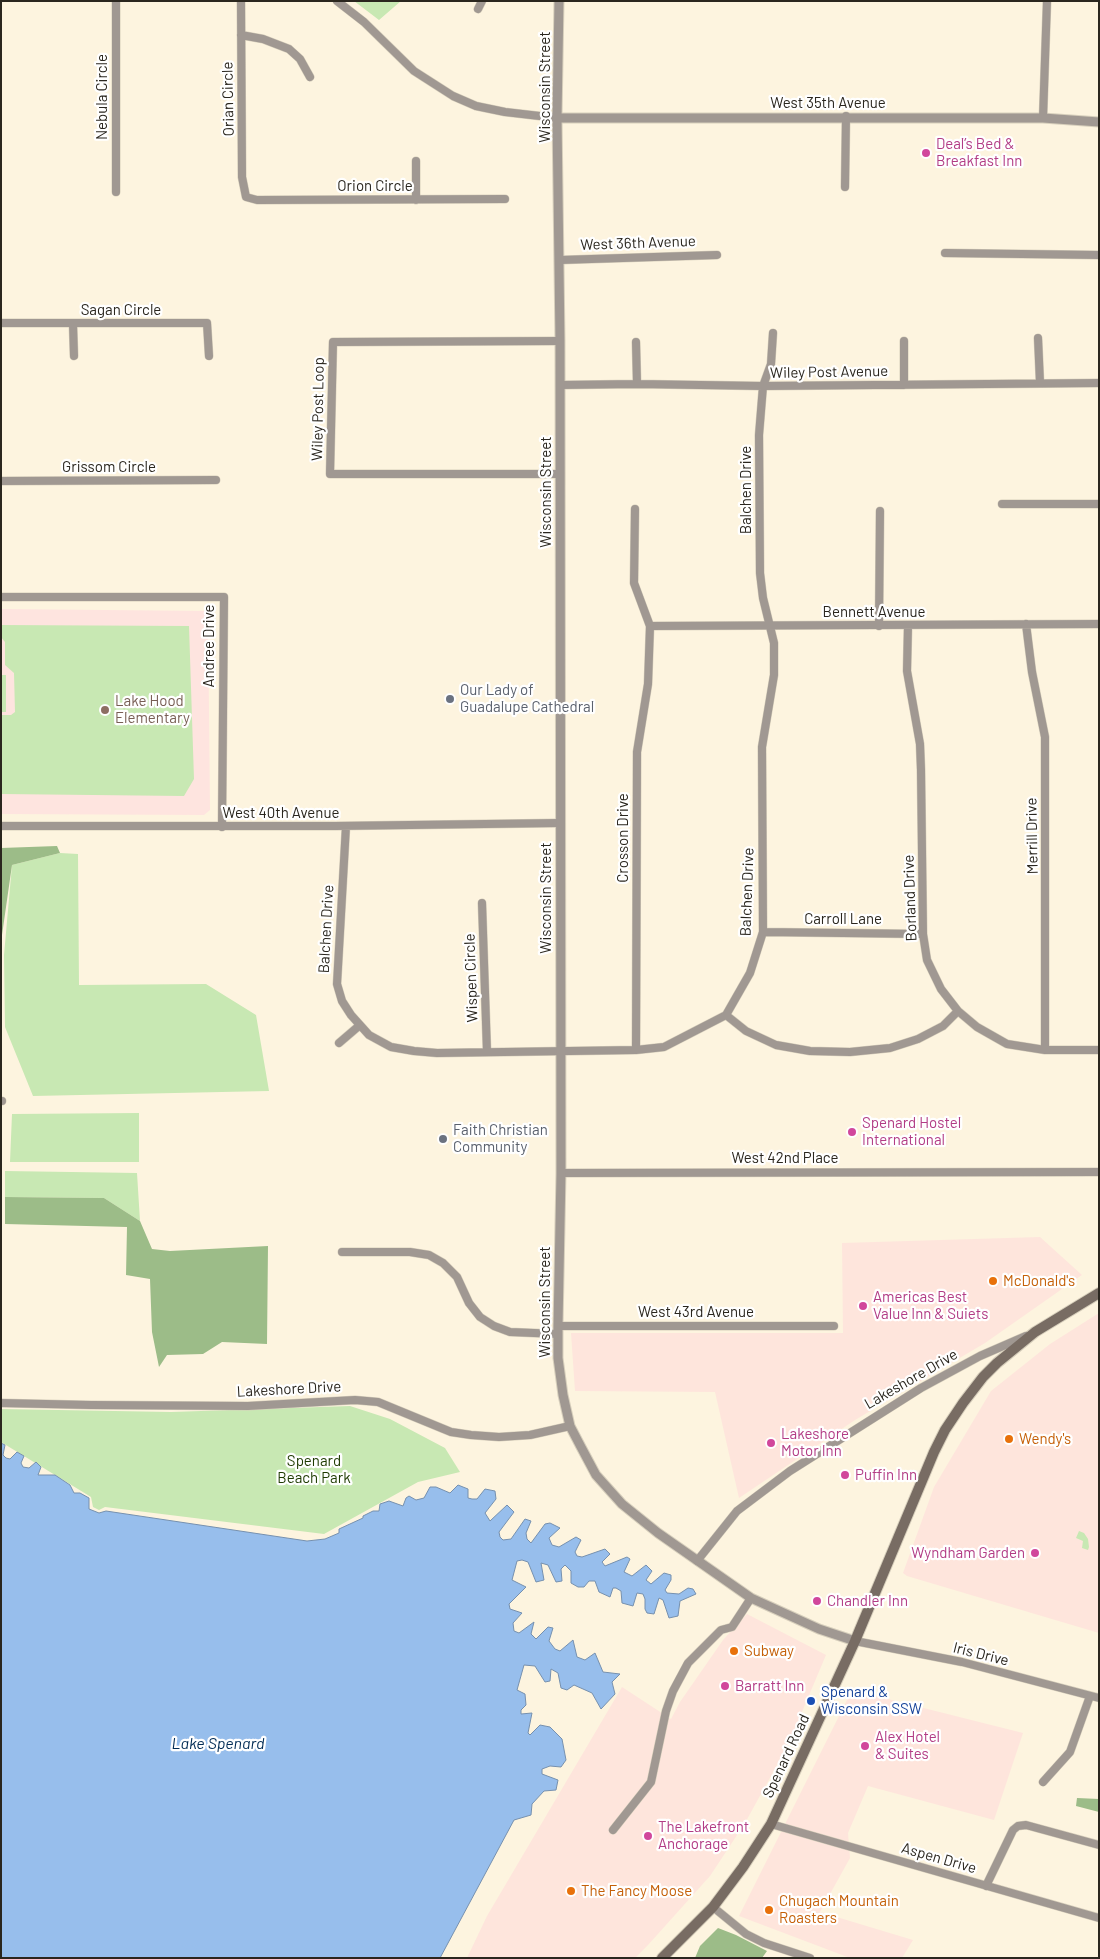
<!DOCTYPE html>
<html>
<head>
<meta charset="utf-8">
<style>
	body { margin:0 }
	#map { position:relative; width:1100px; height:1959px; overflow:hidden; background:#fdf4df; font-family:Barlow,sans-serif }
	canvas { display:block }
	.frame { position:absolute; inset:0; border:2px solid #2a261e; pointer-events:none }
</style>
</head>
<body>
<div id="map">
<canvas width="1100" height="1959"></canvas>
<div class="frame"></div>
</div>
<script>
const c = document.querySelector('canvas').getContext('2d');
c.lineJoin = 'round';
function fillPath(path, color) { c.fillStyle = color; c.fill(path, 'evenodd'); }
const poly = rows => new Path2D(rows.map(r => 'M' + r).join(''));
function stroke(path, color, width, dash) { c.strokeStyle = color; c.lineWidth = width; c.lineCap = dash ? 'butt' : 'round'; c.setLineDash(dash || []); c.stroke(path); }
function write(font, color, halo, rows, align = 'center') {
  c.font = font + ' Barlow,sans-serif'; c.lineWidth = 4.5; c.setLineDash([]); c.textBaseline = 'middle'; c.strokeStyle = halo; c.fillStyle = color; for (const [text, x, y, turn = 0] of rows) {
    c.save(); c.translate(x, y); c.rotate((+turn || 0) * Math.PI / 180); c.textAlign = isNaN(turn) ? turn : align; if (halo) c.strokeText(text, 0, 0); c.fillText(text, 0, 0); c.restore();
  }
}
fillPath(poly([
	[1040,1237,1082,1275,985,1343,855,1420,739,1498,715,1392,575,1391,571,1333,843,1333,842,1243],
	[1099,1313,1099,1633,907,1576,903,1573,934,1487,991,1391,1050,1344],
	[747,1614,826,1655,788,1745,745,1823,710,1876,648,1945,635,1958,467,1958,487,1916,622,1687,671,1719,680,1702,723,1640],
	[852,1690,1023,1733,994,1820,868,1786,848,1833,850,1858,820,1912,913,1940,902,1958,850,1958,739,1916]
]), '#fee5dc');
fillPath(poly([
	[1,609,208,611,210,810,204,815,1,814]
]), '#fee4df');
fillPath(poly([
	[354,1,401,1,379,20],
	[1,625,189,626,194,779,184,796,1,794,1,715,11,715,15,712,14,673,5,665,5,642,1,637],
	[1,675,6,675,6,712,1,712],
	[60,853,78,854,79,985,206,984,256,1015,269,1091,33,1096,5,1027,4,955,12,865],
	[139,1113,139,1162,10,1162,12,1114],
	[5,1171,137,1173,140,1221,104,1198,5,1197],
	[350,1406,390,1419,445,1448,460,1472,418,1482,324,1534,105,1507,99,1510,93,1507,91,1497,1,1442,1,1409,171,1412],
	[1079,1531,1084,1533,1088,1539,1089,1547,1088,1550,1082,1548,1083,1541,1076,1538]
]), '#c8e8b3');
fillPath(poly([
	[57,846,60,853,12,865,1,942,1,848],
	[5,1197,104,1198,140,1221,152,1249,170,1251,268,1246,267,1344,222,1342,203,1354,167,1355,159,1367,152,1332,150,1279,126,1275,127,1227,5,1224],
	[1077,1798,1099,1799,1099,1812,1076,1806],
	[718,1928,736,1935,767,1951,762,1958,695,1958,700,1946]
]), '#9cbc88');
const water = poly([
	[1,1443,5,1445,3,1455,6,1458,10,1459,17,1452,24,1456,21,1463,23,1467,29,1468,36,1462,41,1467,38,1475,55,1475,70,1485,74,1493,80,1493,89,1498,89,1509,99,1513,106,1511,307,1541,325,1539,339,1533,339,1529,363,1518,363,1516,373,1511,379,1511,380,1504,389,1501,403,1506,406,1498,409,1496,416,1500,424,1498,430,1487,436,1487,450,1493,458,1485,468,1489,468,1498,472,1499,477,1499,485,1489,495,1491,496,1499,485,1513,490,1521,507,1505,514,1512,499,1532,500,1537,503,1540,511,1539,525,1519,531,1521,526,1533,527,1539,531,1543,545,1524,550,1523,560,1528,549,1538,552,1545,559,1547,576,1537,581,1540,575,1552,577,1556,582,1557,605,1549,610,1554,602,1562,605,1566,627,1557,630,1559,624,1572,632,1576,646,1565,652,1571,646,1580,651,1584,664,1573,671,1575,671,1580,665,1590,667,1593,679,1594,688,1588,693,1589,696,1594,680,1601,678,1616,669,1618,663,1600,659,1598,654,1614,647,1613,645,1609,645,1599,643,1594,637,1593,633,1606,622,1603,621,1591,616,1588,613,1588,610,1597,599,1592,595,1581,589,1581,584,1587,578,1587,571,1583,571,1571,565,1565,561,1569,562,1581,556,1582,548,1565,541,1563,544,1580,536,1582,528,1562,522,1560,517,1561,512,1580,526,1587,509,1604,510,1609,522,1613,513,1623,514,1631,519,1633,534,1622,531,1634,536,1639,548,1627,553,1628,549,1641,555,1649,560,1651,573,1640,577,1657,585,1660,595,1653,603,1672,620,1674,612,1682,615,1694,601,1709,592,1693,574,1685,567,1690,561,1688,558,1673,551,1669,550,1681,545,1682,535,1666,524,1665,517,1690,525,1694,526,1705,521,1710,521,1714,532,1713,528,1733,530,1735,540,1725,550,1727,562,1739,566,1760,561,1767,550,1766,542,1769,542,1774,558,1780,556,1790,544,1791,532,1804,531,1815,514,1820,440,1958,1,1958,1,1443]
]);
fillPath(water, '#97beec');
stroke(water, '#7690ae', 1);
const minor = poly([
	[116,1,116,192],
	[241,1,242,177,246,197,257,200,505,199],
	[337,1,364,22,414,71,453,96,476,106,505,112,557,118],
	[478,9,482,1],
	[241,35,263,39,289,49,300,59,310,77],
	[1043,118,1047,1],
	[845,187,846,116],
	[416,200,416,161],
	[945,253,1099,255],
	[560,260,717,255],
	[1,323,207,323,209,356],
	[73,324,74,356],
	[1038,338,1040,383],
	[904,341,904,385],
	[636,342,637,384],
	[560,385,637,384,763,386,1099,383],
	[559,474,330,474,333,342,560,341],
	[1,481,216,480],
	[1002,504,1099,504],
	[635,509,634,583,650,626,648,684,637,752,636,1050],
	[1,597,224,597,222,827],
	[1026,624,1032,672,1045,737,1045,1050],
	[908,625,907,671,920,744,921,770,923,934,927,960,941,989,958,1011,977,1027,1007,1044,1045,1050,1099,1050],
	[650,626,1099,624],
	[879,626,880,511],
	[1,826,335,826,560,823],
	[346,826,337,984,342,1001,351,1015,369,1035,391,1047,414,1051,437,1053,636,1050,664,1047,726,1015,750,973,763,932,762,747,774,675,774,643,763,598,760,573,759,435,763,386,771,364,773,333],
	[482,903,487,1052],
	[763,932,923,934],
	[726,1015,746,1031,776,1045,810,1051,850,1052,890,1048,918,1039,943,1026,958,1011],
	[339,1043,360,1025],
	[1,1101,2,1101],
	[561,1173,1099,1172],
	[342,1252,410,1252,429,1255,443,1263,457,1277,469,1303,480,1317,494,1326,510,1332,558,1334],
	[558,1326,834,1326],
	[1,1403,91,1405,248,1406,355,1400,378,1402,451,1432,471,1435,499,1437,530,1435,570,1426],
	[697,1561,737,1511,790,1471,921,1388,980,1356,1026,1336],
	[855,1641,962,1662,1099,1698],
	[1043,1782,1070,1752,1090,1696],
	[771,1824,1099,1918],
	[613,1830,651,1782,666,1711,673,1691,688,1663,721,1630,732,1627,751,1598],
	[986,1886,1013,1830,1018,1826,1026,1825,1099,1845],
	[713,1907,746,1934,764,1943,810,1958]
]);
const tertiary = poly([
	[559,1,557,118,560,341,561,1173,558,1326,558,1358,563,1395,570,1426,581,1447,596,1475,622,1504,658,1533,751,1598,819,1629,855,1641],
	[557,118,1043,118,1099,122]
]);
const secondary = poly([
	[662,1958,713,1907,743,1867,771,1824,855,1641,934,1452,945,1430,963,1403,983,1377,997,1363,1035,1332,1099,1293]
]);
stroke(minor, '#d7cfbc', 9);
stroke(tertiary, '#d7cfbc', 11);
stroke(secondary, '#d7cfbc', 12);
stroke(minor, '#a09892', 8);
stroke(tertiary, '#a09892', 9);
stroke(secondary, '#786c63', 10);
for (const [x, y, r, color] of [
	[926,153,5,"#d1479c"],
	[450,699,5,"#6b7280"],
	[105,710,5,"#8d6e63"],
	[852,1132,5,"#d1479c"],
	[443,1139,5,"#6b7280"],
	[993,1281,5,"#e8710a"],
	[863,1306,5,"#d1479c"],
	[1009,1439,5,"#e8710a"],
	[771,1443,5,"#d1479c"],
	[845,1475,5,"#d1479c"],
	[1035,1553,5,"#d1479c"],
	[817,1601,5,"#d1479c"],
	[734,1651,5,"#e8710a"],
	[725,1686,5,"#d1479c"],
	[811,1701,5,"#1a4fb4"],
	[865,1746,5,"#d1479c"],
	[648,1836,5,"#d1479c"],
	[571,1891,5,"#e8710a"],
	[769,1910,5,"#e8710a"]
]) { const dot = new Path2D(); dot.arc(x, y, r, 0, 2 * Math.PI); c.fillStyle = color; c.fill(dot); stroke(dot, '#fff', 2); }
write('15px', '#2a261e', '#fff', [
	["Wisconsin Street",545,87,-90],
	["Nebula Circle",102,97,-90],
	["Orian Circle",228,99,-91],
	["West 35th Avenue",828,103],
	["Orion Circle",375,186],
	["West 36th Avenue",638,243,-2],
	["Sagan Circle",121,310],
	["Wiley Post Avenue",829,372,-1],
	["Wiley Post Loop",318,409,-89],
	["Grissom Circle",109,467],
	["Balchen Drive",746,490,-90],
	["Wisconsin Street",546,492,-90],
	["Bennett Avenue",874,612],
	["Andree Drive",209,646,-90],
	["West 40th Avenue",281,813],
	["Merrill Drive",1032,836,-91],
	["Crosson Drive",623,838,-90],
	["Balchen Drive",747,892,-88],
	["Wisconsin Street",546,898,-90],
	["Borland Drive",910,898,-92],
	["Carroll Lane",843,919],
	["Balchen Drive",326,929,-87],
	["Wispen Circle",471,978,-92],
	["West 42nd Place",785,1158],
	["Wisconsin Street",545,1302,-90],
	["West 43rd Avenue",696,1312],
	["Lakeshore Drive",911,1379,-30],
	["Lakeshore Drive",289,1389,-3],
	["Iris Drive",981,1654,14],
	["Spenard Road",786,1756,-65],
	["Aspen Drive",939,1858,16]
]);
write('15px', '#b23c85', '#fff', [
	["Deal’s Bed &",936,144],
	["Breakfast Inn",936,161],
	["Spenard Hostel",862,1123],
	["International",862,1140],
	["Americas Best",873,1297],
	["Value Inn & Suiets",873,1314],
	["Lakeshore",781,1434],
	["Motor Inn",781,1451],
	["Puffin Inn",855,1475],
	["Wyndham Garden",1025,1553,"right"],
	["Chandler Inn",827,1601],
	["Barratt Inn",735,1686],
	["Alex Hotel",875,1737],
	["& Suites",875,1754],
	["The Lakefront",658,1827],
	["Anchorage",658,1844]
], 'left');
write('15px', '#5b616d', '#fff', [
	["Our Lady of",460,690],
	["Guadalupe Cathedral",460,707],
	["Faith Christian",453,1130],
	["Community",453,1147]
], 'left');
write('15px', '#785e54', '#fff', [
	["Lake Hood",115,701],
	["Elementary",115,718]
], 'left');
write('15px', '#c56008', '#fff', [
	["McDonald's",1003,1281],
	["Wendy's",1019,1439],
	["Subway",744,1651],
	["The Fancy Moose",581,1891],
	["Chugach Mountain",779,1901],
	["Roasters",779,1918]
], 'left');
write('15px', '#1e3a01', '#fff', [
	["Spenard",314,1461],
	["Beach Park",314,1478]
]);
write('15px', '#164399', '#fff', [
	["Spenard &",821,1692],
	["Wisconsin SSW",821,1709]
], 'left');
write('italic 16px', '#012b54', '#fff', [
	["Lake Spenard",218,1744]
]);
</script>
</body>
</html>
